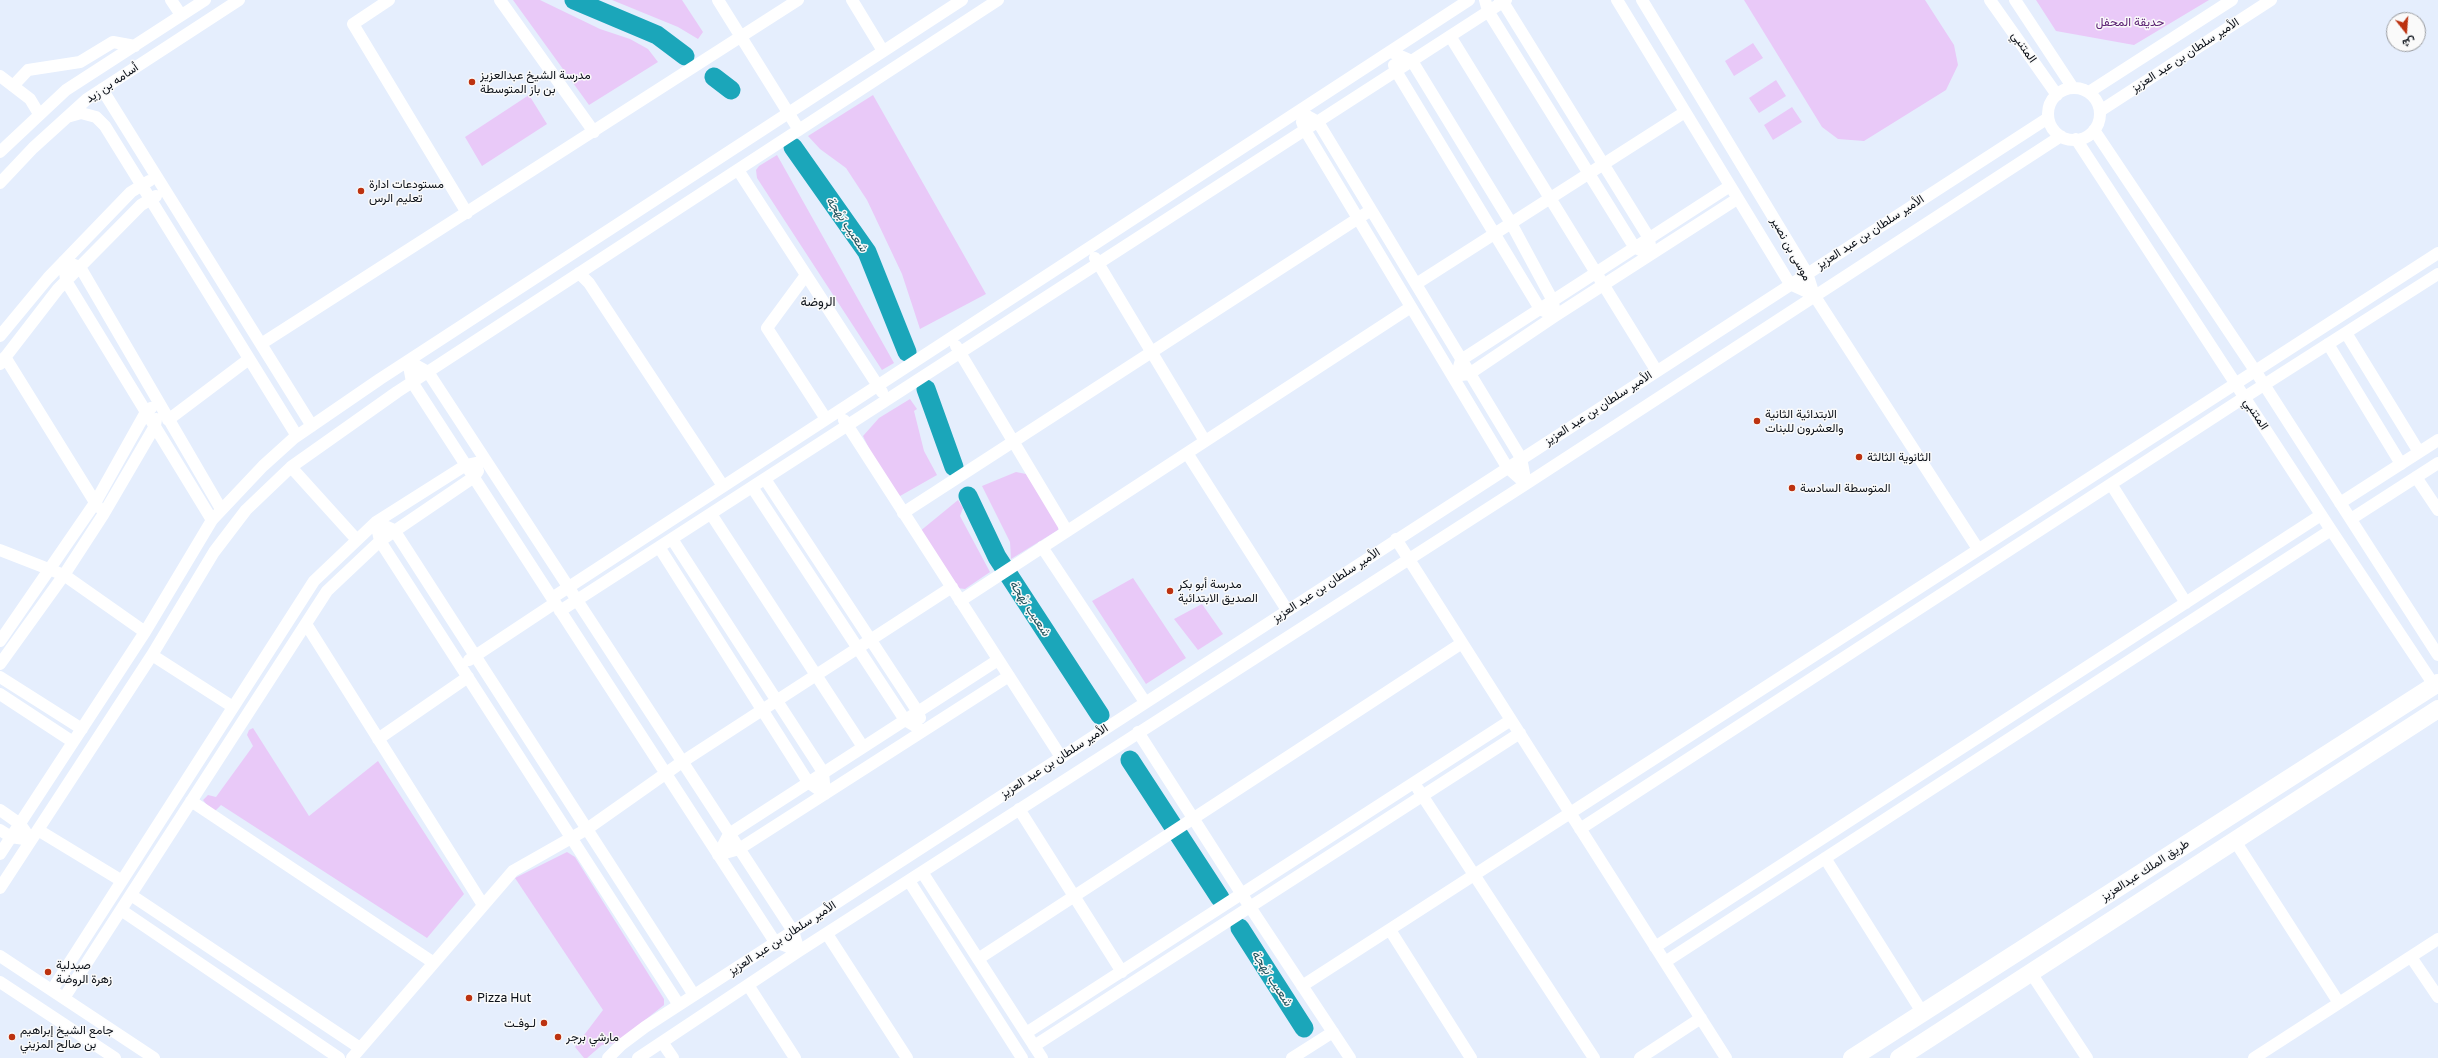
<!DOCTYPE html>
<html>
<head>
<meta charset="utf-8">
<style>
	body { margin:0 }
	#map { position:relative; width:2438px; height:1058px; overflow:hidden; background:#e5eefd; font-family:"Golos Text",Vazirmatn,sans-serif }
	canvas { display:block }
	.north { position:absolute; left:2386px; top:12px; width:40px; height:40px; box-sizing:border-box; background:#fafafa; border:1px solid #9a9ca0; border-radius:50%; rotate:163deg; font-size:11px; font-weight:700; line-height:16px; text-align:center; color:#0b1018 }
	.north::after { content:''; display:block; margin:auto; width:14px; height:18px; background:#bc3210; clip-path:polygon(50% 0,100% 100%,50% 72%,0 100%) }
</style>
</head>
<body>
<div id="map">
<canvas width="2438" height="1058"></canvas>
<div class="north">ش</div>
</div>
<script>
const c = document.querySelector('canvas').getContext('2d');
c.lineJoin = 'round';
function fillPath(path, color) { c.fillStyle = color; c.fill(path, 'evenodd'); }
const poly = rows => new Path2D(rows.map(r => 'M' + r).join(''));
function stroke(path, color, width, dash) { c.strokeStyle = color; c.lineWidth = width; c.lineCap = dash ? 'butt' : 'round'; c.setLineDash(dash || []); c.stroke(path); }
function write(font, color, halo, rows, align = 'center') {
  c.font = font + ' "Golos Text",Vazirmatn,sans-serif'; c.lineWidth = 3; c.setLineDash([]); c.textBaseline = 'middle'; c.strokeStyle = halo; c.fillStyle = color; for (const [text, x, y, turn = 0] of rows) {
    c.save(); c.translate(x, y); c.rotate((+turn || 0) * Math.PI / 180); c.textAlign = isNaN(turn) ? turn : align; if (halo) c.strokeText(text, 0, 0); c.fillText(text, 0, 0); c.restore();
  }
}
fillPath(poly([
	[513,0,540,0,600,29,630,39,648,49,658,62,589,105],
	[612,0,682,0,703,32,698,39,678,27],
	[1744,0,1925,0,1954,45,1958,65,1946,90,1864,141,1838,139,1822,127],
	[2036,0,2209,0,2134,45,2056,31],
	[1753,43,1763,58,1734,76,1725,61],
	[1776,80,1786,96,1759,113,1749,98],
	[529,95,547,124,482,166,465,137],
	[873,95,986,294,920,329,902,274,867,200,846,168,820,149,808,136],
	[1792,107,1802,122,1773,140,1764,125],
	[777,155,894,363,882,370,757,178,756,170,759,166],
	[910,399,917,409,914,411,924,451,937,475,900,496,884,480,863,436,879,418],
	[1016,472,1026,474,1058,525,1058,530,1011,559,1010,542,982,486],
	[958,500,963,508,960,516,990,572,965,589,957,588,919,532],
	[1133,578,1186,658,1146,684,1092,601],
	[1202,604,1223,634,1198,650,1174,619],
	[253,728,309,816,378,761,464,894,427,938,221,805,215,811,207,805,203,800,208,795,216,797,253,746,247,735,249,730],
	[567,852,575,857,664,999,664,1005,616,1043,602,1045,587,1058,584,1058,575,1047,603,1010,515,878]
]), '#e9c9f8');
stroke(poly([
	[574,0,657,35,685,56],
	[714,77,731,90],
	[793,147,867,252,907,352],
	[926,389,954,467],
	[968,496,997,557,1100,715],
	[1130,760,1220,898],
	[1240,928,1304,1028]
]), '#1ba6ba', 19);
stroke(poly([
	[171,0,181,15],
	[389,0,353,24,467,213],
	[500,0,594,132],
	[718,0,799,130],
	[852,0,883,51],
	[1485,0,1488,11,1635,248,1651,254,1649,238,1503,2,1500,0],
	[1617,0,1790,284,1814,295],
	[1642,0,1807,273,1814,295,1978,549],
	[1990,0,2057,95],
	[2015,0,2073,88],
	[1450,36,1656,370],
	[1391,52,1412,61,1511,223,1553,301,1554,309],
	[1394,65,1396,71,1540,309,1546,312],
	[0,76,30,99,39,114],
	[13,86,28,70,80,62,113,42,135,46],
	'2048 114a26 26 0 1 1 52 0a26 26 0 1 1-52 0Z',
	[102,89,312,426],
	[2089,92,2232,0],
	[2100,111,2271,0],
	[1300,112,1318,122,1521,458,1526,484],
	[67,117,81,113,96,117,105,126,297,436],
	[1302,122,1305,130,1507,467,1526,484],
	[2094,130,2256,372,2438,655],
	[2076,139,2331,530,2434,685,2438,687],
	[0,152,66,90,205,0],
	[738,170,882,392],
	[0,183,33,148,87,99,239,0],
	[1095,258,1205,441],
	[579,273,589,283,723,486],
	[806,275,767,328,826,419],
	[1416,284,1685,112],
	[2346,333,2419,452],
	[0,336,48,278,131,192,149,181],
	[261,344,798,0],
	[2328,344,2401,464],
	[956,346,1067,531],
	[5,357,98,507],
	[408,361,428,372,793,931,799,951,775,942,412,382,408,361],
	[0,364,58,289,141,205,156,196],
	[1459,367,1461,360,1730,186],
	[1461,375,1469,374,1555,316,1737,199],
	[168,420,249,359],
	[844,420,1061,757],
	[1187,453,1287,610],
	[291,467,357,540],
	[2416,477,2438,510],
	[765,479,918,712,920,718],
	[2111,484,2186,603],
	[752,487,905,720,923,731],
	[2340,503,2438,440],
	[903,513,1371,210],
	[711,514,863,747],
	[2351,519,2438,463],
	[212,520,66,281,64,261,80,267,221,509],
	[1396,539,1726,1058],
	[659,547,808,782,825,794,823,772,672,539],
	[1042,547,1145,702],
	[0,550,64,575,145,632],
	[552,598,1469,0],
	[960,601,1411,307],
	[560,611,1506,0],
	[306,624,483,905],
	[0,641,95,503,146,412,151,408],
	[152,655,233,707],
	[469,660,555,603],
	[998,660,729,834,718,855,739,849,1009,676],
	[0,664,64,575,103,515,155,426,156,419],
	[0,677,82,729],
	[0,694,73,742],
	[1138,732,1250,907,1350,1058],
	[378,739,468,677],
	[1418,789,1594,1058],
	[191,801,434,963],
	[1019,809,1122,972],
	[0,810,20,824,31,840,11,837,0,830],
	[1580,829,2245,397,2438,274],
	[38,830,122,881],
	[2235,841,2339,1003],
	[0,854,145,632,212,520,263,466,294,438,380,379,962,0],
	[1825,858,1922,1012],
	[922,872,1042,1058],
	[909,881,1022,1058],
	[0,888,152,655,214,552,246,510,291,467,397,392,998,0],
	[131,895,360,1048],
	[121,910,339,1058],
	[1390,930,1471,1058],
	[827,934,907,1058],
	[1655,947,2321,515],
	[0,956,154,1058],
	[2411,957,2438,997],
	[978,959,1462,643],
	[1665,962,2331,530],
	[2031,973,2087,1058],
	[0,982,115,1058],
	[748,985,795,1058],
	[1302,986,2438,253],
	[52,990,314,581,376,522,466,465,485,461],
	[64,998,327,591,380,541,474,477,478,471],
	[679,1005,380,541,376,522,394,530,694,995],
	[1026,1033,1511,720],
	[662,1042,673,1058],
	[1034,1046,1520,733],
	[352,1058,513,871,587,829,682,762,952,587],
	[608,1058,621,1045,645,1027,2048,118],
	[638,1058,799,951,1526,484,2061,136],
	[1292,1058,1333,1032],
	[1640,1058,1701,1018],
	[2254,1058,2438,939]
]), '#fff', 12);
stroke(poly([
	[1852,1058,2438,683],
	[1899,1058,2438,709]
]), '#fff', 18);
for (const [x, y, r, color] of [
	[472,82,4,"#bc3210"],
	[361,191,4,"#bc3210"],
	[1757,421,4,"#bc3210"],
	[1859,457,4,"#bc3210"],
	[1792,488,4,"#bc3210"],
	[1170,591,4,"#bc3210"],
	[48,972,4,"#bc3210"],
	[469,998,4,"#bc3210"],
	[544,1023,4,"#bc3210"],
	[12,1037,4,"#bc3210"],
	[558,1037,4,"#bc3210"]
]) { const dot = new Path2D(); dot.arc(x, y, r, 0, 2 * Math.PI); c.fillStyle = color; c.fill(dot); stroke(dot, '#fafafa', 1.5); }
write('12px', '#5b2072', '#fafafa', [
	["حديقة المحفل",2130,22]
]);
write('12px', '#0b1018', '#fafafa', [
	["المتنبي",2024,47,55],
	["الأمير سلطان بن عبد العزيز",2185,55,-33],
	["أسامه بن زيد",112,83,-34],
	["الأمير سلطان بن عبد العزيز",1870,232,-33],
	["موسى بن نصير",1791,249,61],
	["الأمير سلطان بن عبد العزيز",1598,408,-33],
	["المتنبي",2256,414,57],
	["الأمير سلطان بن عبد العزيز",1326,585,-33],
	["الأمير سلطان بن عبد العزيز",1054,761,-33],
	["طريق الملك عبدالعزيز",2145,870,-33],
	["الأمير سلطان بن عبد العزيز",782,938,-33]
]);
write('12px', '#0b1018', '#fafafa', [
	["مدرسة الشيخ عبدالعزيز",480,75],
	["بن باز المتوسطة",480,89],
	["مستودعات ادارة",369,184],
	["تعليم الرس",369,198],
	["الابتدائية الثانية",1765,414],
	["والعشرون للبنات",1765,428],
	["الثانوية الثالثة",1867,457],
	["المتوسطة السادسة",1800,488],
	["مدرسة أبو بكر",1178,584],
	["الصديق الابتدائية",1178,598],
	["صيدلية",56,965],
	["زهرة الروضة",56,979],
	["Pizza Hut",477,998],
	["لـوفـت",536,1023,"right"],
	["جامع الشيخ إبراهيم",20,1030],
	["بن صالح المزيني",20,1044],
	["مارشي برجر",566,1037]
], 'left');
write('italic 13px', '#20545d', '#fafafa', [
	["شعيب بَهْجة",847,224,56],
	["شعيب بَهْجة",1030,608,57],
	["شعيب بَهْجة",1272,978,57]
]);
write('13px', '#0b1018', '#fafafa', [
	["الروضة",818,302]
]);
</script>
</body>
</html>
